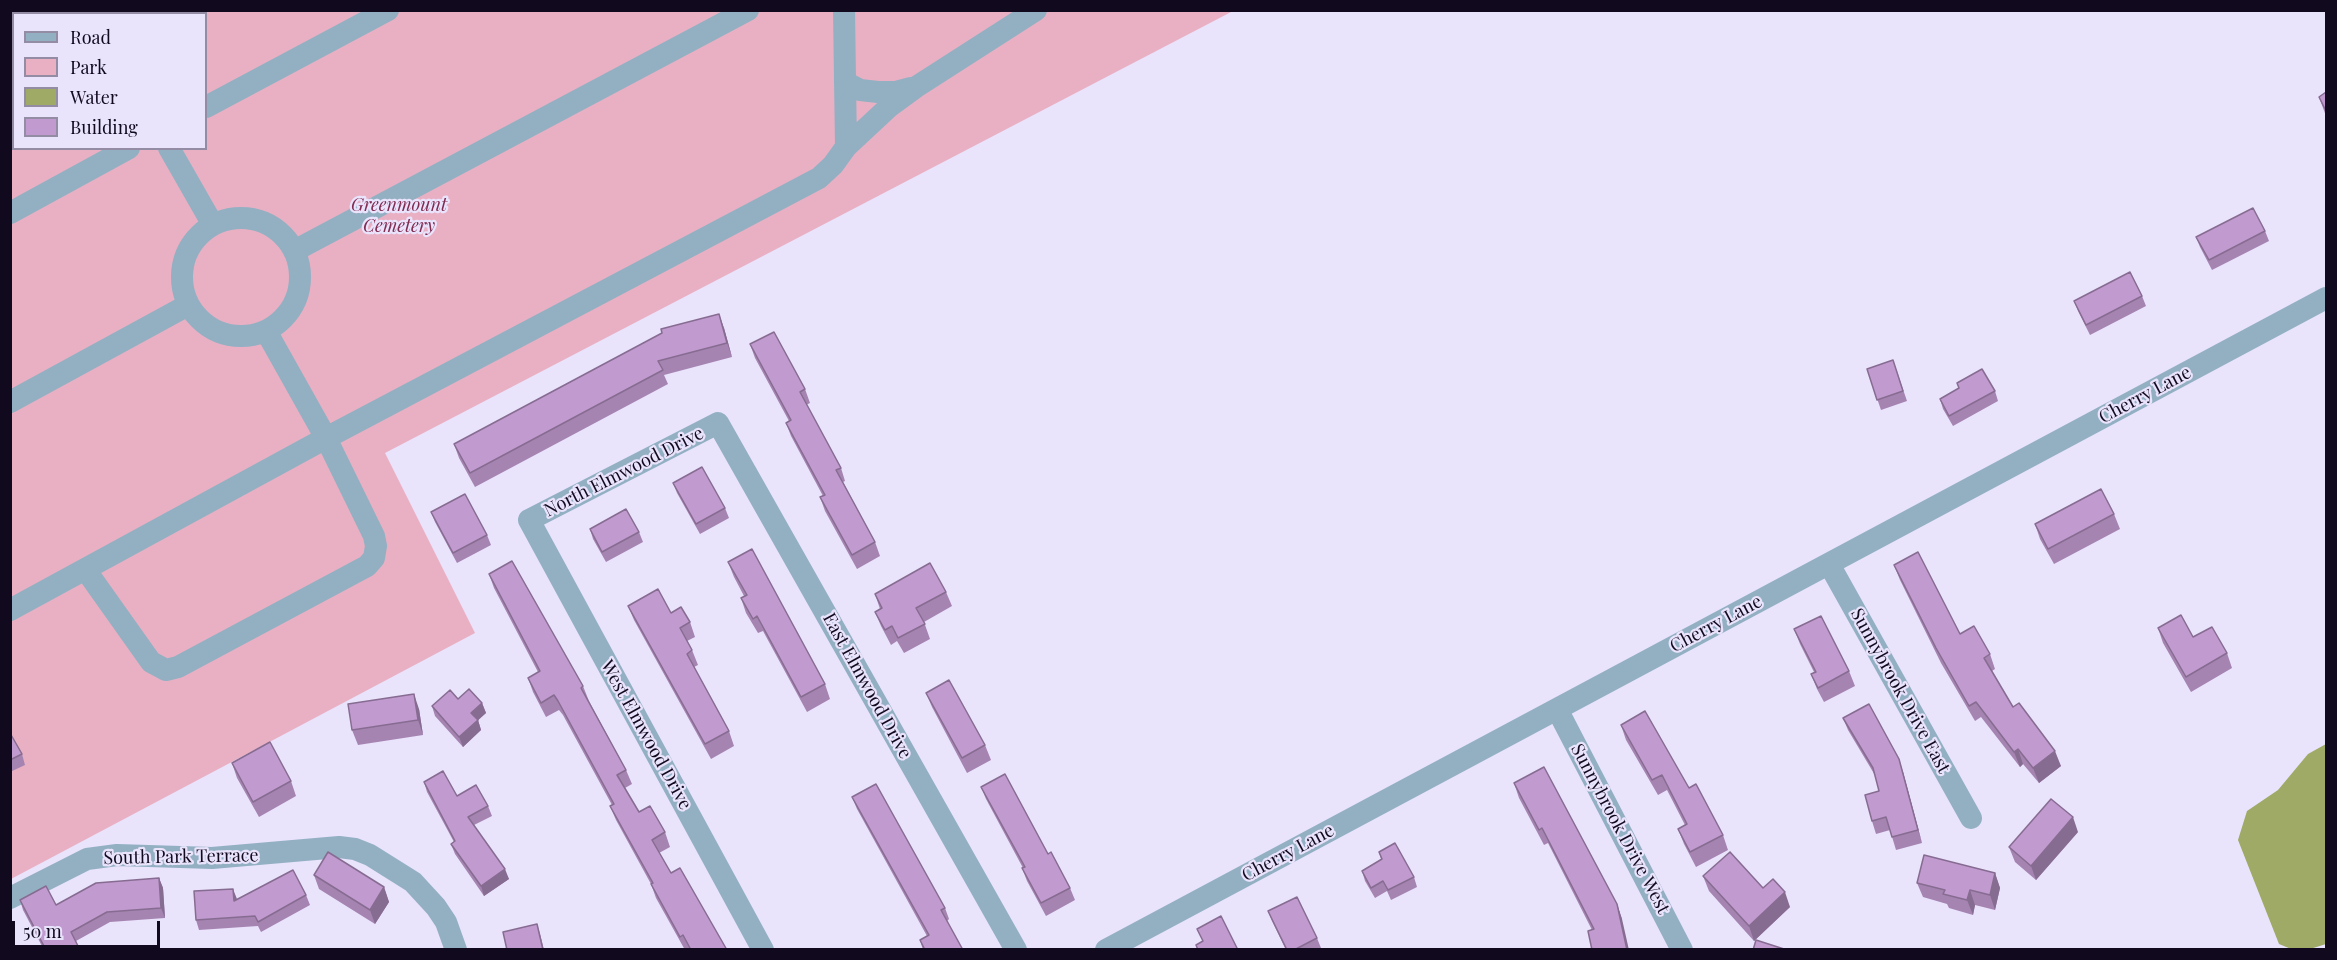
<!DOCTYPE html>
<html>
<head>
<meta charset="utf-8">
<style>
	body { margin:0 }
	#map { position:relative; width:2337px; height:960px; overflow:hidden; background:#e9e3fc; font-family:"Playfair Display",serif }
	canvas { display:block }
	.frame { position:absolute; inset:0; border:12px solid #110a1f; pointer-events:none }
	.legend { position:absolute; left:12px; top:12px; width:195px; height:138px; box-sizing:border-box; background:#e9e3fc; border:2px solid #938ca4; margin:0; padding:8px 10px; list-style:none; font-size:18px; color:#110a1f }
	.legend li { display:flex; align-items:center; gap:12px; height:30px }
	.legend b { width:30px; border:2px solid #938ca4 }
	.scale { position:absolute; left:12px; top:921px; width:148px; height:27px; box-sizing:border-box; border:3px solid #110a1f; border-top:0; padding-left:8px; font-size:18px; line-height:21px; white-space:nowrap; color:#110a1f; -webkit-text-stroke:4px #e9e3fc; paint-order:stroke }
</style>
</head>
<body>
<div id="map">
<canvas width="2337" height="960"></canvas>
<div class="frame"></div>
<ul class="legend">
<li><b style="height:8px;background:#93b0c3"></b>Road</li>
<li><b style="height:16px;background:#e9b0c3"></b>Park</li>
<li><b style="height:16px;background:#9eaa65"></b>Water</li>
<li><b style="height:16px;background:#c19acf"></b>Building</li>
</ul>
<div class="scale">50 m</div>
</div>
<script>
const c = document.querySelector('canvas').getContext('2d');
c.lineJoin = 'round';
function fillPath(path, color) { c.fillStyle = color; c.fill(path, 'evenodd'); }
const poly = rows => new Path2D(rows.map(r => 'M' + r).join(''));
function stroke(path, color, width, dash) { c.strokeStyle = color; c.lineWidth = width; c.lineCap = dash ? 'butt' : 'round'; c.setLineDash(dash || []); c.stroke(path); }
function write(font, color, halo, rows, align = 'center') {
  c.font = font + ' "Playfair Display",serif'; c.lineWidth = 4.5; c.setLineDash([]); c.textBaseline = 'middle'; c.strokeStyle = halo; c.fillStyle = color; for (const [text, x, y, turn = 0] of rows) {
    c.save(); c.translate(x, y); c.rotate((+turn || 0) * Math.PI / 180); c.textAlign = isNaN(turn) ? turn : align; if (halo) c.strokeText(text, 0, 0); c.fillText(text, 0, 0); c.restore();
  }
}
fillPath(poly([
	[11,11,1233,11,385,453,475,633,11,879],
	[14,14,206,14,206,148,14,148]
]), '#e9b0c3');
fillPath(poly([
	[2326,744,2326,944,2310,949,2291,949,2279,944,2238,840,2247,811,2278,790,2308,754]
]), '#9eaa65');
stroke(poly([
	[40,10,44,14],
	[844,10,846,147],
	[103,14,107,10],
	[845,82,860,90,878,92,896,92,911,88],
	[206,107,388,10],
	[169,148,213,225],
	[10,213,129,148],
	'182 277a59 59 0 1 1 118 0a59 59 0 1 1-118 0Z',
	[294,251,748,10],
	[10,402,188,305],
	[1829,564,1971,818],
	[85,569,151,662,166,670,178,667,367,566,374,558,376,546,374,536,326,438,266,331],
	[10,610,326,438,819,178,833,165,846,147,890,106,916,87,1036,10],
	[1557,709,1682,950],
	[10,898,87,859,117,855,212,858,339,847,355,849,370,855,413,882,436,907,446,922,456,950],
	[763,950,529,520,718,423,1016,950],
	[1106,950,2326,298]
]), '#93b0c3', 22);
fillPath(poly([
	[2326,92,2326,116,2319,97],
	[2265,231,2269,241,2212,270,2200,247,2196,237],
	[2142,296,2146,306,2090,335,2078,311,2074,301],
	[724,328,732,357,664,375,668,384,475,487,459,458,454,444],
	[750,344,805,389,810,403,806,405,841,468,845,481,843,482,875,542,880,556,857,569,825,511,820,497,823,496,791,436,786,423,789,421,755,358],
	[1893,360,1907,401,1881,410,1867,369],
	[1957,383,1995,391,1998,401,1953,426,1943,409,1940,399,1959,388],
	[673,483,725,508,729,518,700,534,677,493],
	[431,512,487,535,491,545,457,563,435,522],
	[2114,514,2120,529,2054,564,2040,539,2035,524],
	[590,529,639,532,643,542,606,562,593,539],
	[728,562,825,684,830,699,807,712,763,631,758,633,746,613,741,598,744,596,734,577],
	[1894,565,1960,634,1990,654,1995,669,1992,671,2013,707,2061,766,2039,783,2023,764,2020,767,1981,717,1975,721,1941,663,1900,580],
	[489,574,583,686,589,701,626,770,632,784,625,788,639,812,665,832,670,847,659,853,671,873,727,950,685,950,656,898,651,884,616,820,610,806,612,805,563,715,559,710,546,717,533,692,528,678,538,672,494,588],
	[946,592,952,606,924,622,930,639,904,653,897,641,891,645,881,626,875,612,880,609,875,594],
	[628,606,671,613,690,622,695,637,687,641,692,650,698,665,694,667,729,731,734,746,711,759,634,620],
	[2158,628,2193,637,2227,653,2232,668,2191,692,2163,643],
	[1794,629,1849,671,1855,686,1824,702,1817,689,1811,674,1814,672,1800,644],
	[926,693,985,745,991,760,967,773,932,707],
	[458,699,482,703,486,713,478,720,481,730,463,747,435,716,432,706],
	[419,709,423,735,358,745,352,730],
	[1843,718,1903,772,1922,843,1896,850,1890,830,1876,834,1872,821,1879,791,1876,777,1848,730],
	[1621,725,1689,788,1723,835,1728,850,1696,867,1684,844,1678,829,1685,825,1667,790,1658,795,1626,740],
	[10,733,22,754,25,765,10,772],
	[232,763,291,781,296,796,259,817,237,778],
	[424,782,457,796,488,806,492,816,474,825,509,879,484,896,455,854,451,844,454,842,427,792],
	[1514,783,1617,904,1622,919,1592,930,1548,843,1544,845,1519,798],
	[981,787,1048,854,1070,888,1075,900,1046,916,1027,881,1022,868,1023,868,986,799],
	[852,797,945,908,949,919,947,921,963,950,923,950,920,940,927,936,857,809],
	[2078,832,2036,880,2015,862,2009,847],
	[1379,852,1414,877,1417,887,1391,900,1387,891,1375,898,1365,881,1362,871,1381,859],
	[1995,873,2000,888,1995,910,1975,905,1973,915,1949,908,1947,904,1923,897,1917,883],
	[314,875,384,887,389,902,375,924,319,889],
	[1703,876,1763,888,1790,907,1754,941,1709,891],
	[159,878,163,888,165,918,110,922,76,941,80,950,44,950,23,910,20,900,56,905],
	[306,895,310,905,261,932,258,926,199,930,196,920,237,899],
	[1268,911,1317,938,1321,948,1318,950,1286,950,1272,921]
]), '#a684b2');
fillPath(poly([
	[719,314,724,328,732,357,727,343],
	[414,694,419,709,423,735,418,720],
	[482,703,486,713,475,723,471,713],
	[478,720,481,730,463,747,459,737],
	[2018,749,2023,764,2020,767,2014,752],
	[2055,751,2061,766,2039,783,2033,768],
	[1899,759,1903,772,1922,843,1918,830],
	[2073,817,2078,832,2036,880,2031,866],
	[505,869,509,879,484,896,481,886],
	[1995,873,2000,888,1995,910,1990,895],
	[159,878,163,888,165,918,161,908],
	[384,887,389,902,375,924,370,910],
	[233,889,237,899,238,911,234,901],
	[1970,890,1975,905,1973,915,1967,900],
	[1785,892,1790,907,1754,941,1749,926],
	[1617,904,1622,919,1629,950,1627,950],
	[537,924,540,934,544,950,543,950]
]), '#876c91');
const building = poly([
	[2326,92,2326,111,2319,97,2326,92],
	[2253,208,2265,231,2209,260,2196,237,2253,208],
	[2130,272,2142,296,2086,325,2074,301,2130,272],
	[719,314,727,343,658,361,663,370,470,473,454,444,662,333,661,329,719,314],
	[774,332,805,389,800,392,841,468,836,470,875,542,852,555,820,497,825,495,786,423,791,420,750,344,774,332],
	[1893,360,1903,391,1877,400,1867,369,1893,360],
	[1982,369,1995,391,1949,416,1940,399,1959,388,1957,383,1982,369],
	[702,467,725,508,696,524,673,483,702,467],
	[2101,489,2114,514,2048,549,2035,524,2101,489],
	[465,494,487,535,453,553,431,512,465,494],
	[626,509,639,532,602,552,590,529,626,509],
	[752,549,825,684,801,697,757,616,753,619,741,598,747,595,728,562,752,549],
	[1918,552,1960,634,1974,626,1990,654,1984,658,2013,707,2019,703,2055,751,2033,768,2018,749,2014,752,1976,702,1969,706,1936,648,1894,565,1918,552],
	[512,561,583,686,581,688,626,770,617,775,639,812,650,806,665,832,652,840,671,873,680,868,727,950,691,950,683,935,680,937,651,884,653,883,610,806,614,804,558,701,554,695,541,703,528,678,540,671,489,574,512,561],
	[930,563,946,592,916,608,925,624,898,638,892,626,885,630,875,612,882,608,875,594,930,563],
	[658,589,671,613,681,607,690,622,680,628,692,650,687,654,729,731,705,744,628,606,658,589],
	[2181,615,2193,637,2212,627,2227,653,2186,677,2158,628,2181,615],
	[1821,616,1849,671,1818,688,1811,674,1816,672,1794,629,1821,616],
	[949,680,985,745,962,758,926,693,949,680],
	[469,689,482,703,471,713,478,720,459,737,432,706,450,690,458,699,469,689],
	[414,694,418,720,352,730,348,704,414,694],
	[1869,704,1899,759,1918,830,1892,837,1886,817,1872,821,1865,795,1879,791,1873,768,1843,718,1869,704],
	[1645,711,1689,788,1696,784,1723,835,1690,852,1678,829,1687,824,1662,775,1652,780,1621,725,1645,711],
	[10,733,22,754,10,760,10,733],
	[270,742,291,781,253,802,232,763,270,742],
	[1544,767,1617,904,1627,950,1592,950,1588,931,1594,929,1542,828,1539,830,1514,783,1544,767],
	[443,771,457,796,476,785,488,806,468,817,505,869,481,886,451,844,455,841,424,782,443,771],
	[1005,774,1048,854,1051,852,1070,888,1041,903,1022,868,1025,867,981,787,1005,774],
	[876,784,945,908,941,910,963,950,925,950,920,940,929,935,852,797,876,784],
	[2051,799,2073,817,2031,866,2009,847,2051,799],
	[1395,843,1414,877,1388,890,1383,881,1371,888,1362,871,1382,859,1379,852,1395,843],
	[328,852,384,887,370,910,314,875,328,852],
	[1730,852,1763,888,1773,879,1785,892,1749,926,1703,876,1730,852],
	[1924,855,1995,873,1990,895,1970,890,1967,900,1943,894,1945,890,1917,883,1924,855],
	[293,870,306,895,258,922,255,916,196,920,194,891,233,889,234,901,293,870],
	[159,878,161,908,107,912,71,932,80,950,46,950,20,900,46,886,56,905,96,883,159,878],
	[1297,897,1317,938,1294,950,1287,950,1268,911,1297,897],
	[1221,916,1238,950,1198,950,1196,945,1203,941,1197,929,1221,916],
	[537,924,543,950,507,950,503,932,537,924],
	[1756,940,1784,949,1784,950,1753,950,1756,940]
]);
fillPath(building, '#c19acf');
stroke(building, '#876c91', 1.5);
write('italic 18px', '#812b50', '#e9e3fc', [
	["Greenmount",399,205],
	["Cemetery",399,226]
]);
write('18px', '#110a1f', '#e9e3fc', [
	["Cherry Lane",2145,395,-28],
	["North Elmwood Drive",624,472,-27],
	["Cherry Lane",1716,624,-28],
	["East Elmwood Drive",867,686,61],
	["Sunnybrook Drive East",1900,691,61],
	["West Elmwood Drive",646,735,61],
	["Sunnybrook Drive West",1620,829,62],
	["Cherry Lane",1288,853,-28],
	["South Park Terrace",181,857,-1]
]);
</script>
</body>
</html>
